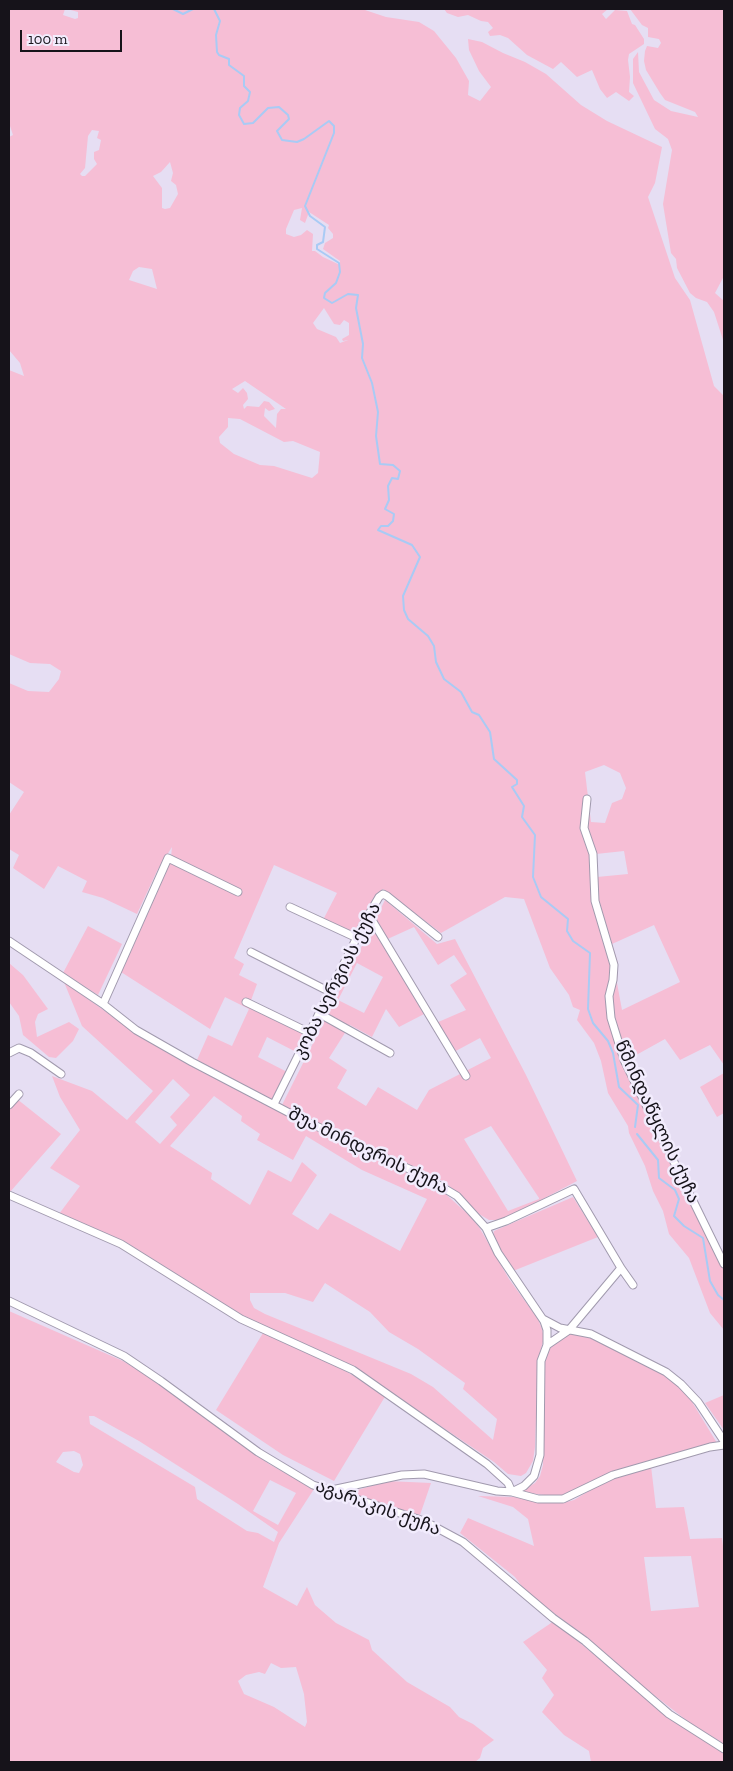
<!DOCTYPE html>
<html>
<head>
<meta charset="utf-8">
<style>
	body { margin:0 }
	#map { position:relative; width:733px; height:1771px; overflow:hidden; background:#e6def3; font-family:"Zilla Slab",serif }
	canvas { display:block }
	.frame { position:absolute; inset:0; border:10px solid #16131a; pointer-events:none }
	.scale { position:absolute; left:20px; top:30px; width:102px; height:22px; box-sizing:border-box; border:2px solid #16131a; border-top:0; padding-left:6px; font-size:15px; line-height:18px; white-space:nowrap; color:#16131a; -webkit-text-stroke:4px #f2ecfd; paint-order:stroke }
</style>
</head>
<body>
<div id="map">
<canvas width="733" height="1771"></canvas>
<div class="frame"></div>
<div class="scale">100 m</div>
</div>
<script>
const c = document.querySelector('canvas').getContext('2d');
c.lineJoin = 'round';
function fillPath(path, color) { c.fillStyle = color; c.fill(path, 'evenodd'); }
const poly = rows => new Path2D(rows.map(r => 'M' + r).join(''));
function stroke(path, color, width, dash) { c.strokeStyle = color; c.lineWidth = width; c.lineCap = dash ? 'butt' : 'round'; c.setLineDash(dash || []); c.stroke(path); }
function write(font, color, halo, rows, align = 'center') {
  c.font = font + ' "Zilla Slab","Noto Sans Georgian",serif'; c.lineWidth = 5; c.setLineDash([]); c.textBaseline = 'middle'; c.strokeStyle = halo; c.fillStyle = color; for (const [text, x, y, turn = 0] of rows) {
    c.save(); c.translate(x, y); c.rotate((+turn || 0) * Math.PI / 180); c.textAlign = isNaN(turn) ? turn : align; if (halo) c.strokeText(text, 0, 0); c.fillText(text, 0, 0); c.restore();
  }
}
fillPath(poly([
	[9,9,65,9,63,15,75,19,78,18,78,12,67,9,362,9,386,17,419,22,434,31,456,58,469,81,468,95,480,101,491,87,479,71,469,50,468,39,482,42,503,53,525,62,546,74,581,105,607,121,662,147,655,183,648,197,675,278,690,300,714,386,724,396,724,1065,710,1045,680,1060,665,1039,629,1059,626,1054,620,1056,724,1270,724,1330,710,1313,689,1258,669,1234,663,1211,653,1191,645,1166,629,1133,628,1126,608,1093,601,1061,594,1043,577,1020,580,1010,573,1007,569,995,550,968,524,899,505,897,441,933,383,889,359,937,323,920,337,893,274,865,234,958,244,964,239,975,257,984,250,1003,313,1034,302,1055,267,1037,258,1057,291,1074,276,1102,197,1060,208,1035,232,1046,249,1009,225,997,210,1029,121,972,171,857,172,847,157,871,137,914,103,898,82,892,87,881,58,866,44,889,13,868,19,855,9,849,9,815,24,792,9,782,9,683,28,691,49,692,59,679,61,671,50,664,30,663,9,654,9,370,24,376,20,363,9,350,9,137,13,135,9,123],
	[92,130,99,131,97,138,101,140,99,150,94,152,94,159,97,164,85,176,82,176,80,174,85,168,88,136],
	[170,162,173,173,171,181,176,185,178,194,170,208,165,209,162,208,162,188,153,176,161,172],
	[302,208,300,220,305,223,309,212,329,225,328,228,333,234,333,238,325,243,323,249,340,261,340,265,323,257,315,251,312,251,313,234,307,230,301,235,294,237,286,234,286,229,294,210],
	[139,267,152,269,157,289,129,280,133,271],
	[324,308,334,324,340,325,344,320,349,323,349,335,342,339,343,341,348,340,340,343,336,337,317,329,313,323],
	[245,381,286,409,281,409,277,414,276,428,264,416,265,408,269,411,275,409,269,402,264,401,259,407,247,406,244,409,243,405,248,399,247,393,243,388,238,393,232,389],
	[228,418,240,419,284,442,293,441,320,452,318,473,312,478,274,466,260,465,234,454,220,443,219,437,228,427],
	[604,765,620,773,626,788,622,799,612,803,605,823,591,822,585,772],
	[624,851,628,874,597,877,596,854],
	[654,925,680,982,622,1010,617,983,618,963,612,944],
	[444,9,608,9,602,14,606,19,615,10,627,11,632,24,635,25,644,39,644,44,629,54,628,60,630,77,629,92,634,96,629,101,616,92,607,98,600,89,592,70,577,77,561,62,553,69,527,55,508,38,500,35,490,36,488,32,493,28,488,22,481,21,468,15,458,17,447,13],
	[630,9,724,9,724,276,715,293,724,301,724,343,714,312,707,302,696,298,690,293,677,268,676,259,671,253,663,204,672,150,668,139,655,129,633,83,633,59,638,52,639,72,654,100,671,111,698,117,695,112,665,100,660,93,646,70,644,61,645,51,647,46,658,48,661,43,659,39,648,37,648,28,642,25],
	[385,900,437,944,455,939,526,1075,577,1181,503,1220,489,1220,479,1214,445,1182,303,1117,282,1105],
	[414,927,438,965,454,955,467,974,450,985,466,1010,436,1023,452,1053,480,1038,491,1058,429,1090,417,1110,378,1087,366,1106,337,1088,347,1070,329,1058,350,1025,372,1037,386,1009,399,1027,426,1013,381,942],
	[357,963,383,977,364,1013,338,1000],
	[491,1126,539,1198,539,1199,508,1211,464,1139],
	[88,926,122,944,98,995,63,973],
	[9,963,23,975,48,1009,38,1014,35,1022,37,1037,69,1022,79,1029,73,1041,56,1058,49,1057,23,1035,19,1016,9,1002],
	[64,982,136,1033,331,1136,440,1189,470,1216,479,1227,509,1279,538,1319,542,1329,544,1338,538,1360,535,1447,533,1461,526,1473,521,1476,508,1474,494,1462,371,1379,245,1317,127,1244,59,1214,80,1186,50,1168,80,1130,60,1097,52,1076,92,1091,127,1120,153,1091,82,1026],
	[173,1079,190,1095,170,1117,177,1125,160,1144,135,1122],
	[214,1096,242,1116,241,1121,260,1134,257,1140,293,1160,306,1136,362,1170,427,1199,400,1251,330,1213,318,1230,292,1214,317,1175,302,1162,291,1182,268,1170,250,1205,211,1179,212,1173,170,1146],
	[325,1283,370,1312,389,1332,418,1349,465,1383,463,1389,497,1419,493,1440,433,1387,411,1374,265,1314,254,1308,250,1300,250,1293,285,1293,313,1302],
	[724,1073,724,1113,717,1117,700,1087],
	[17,1099,61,1134,10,1192,9,1109],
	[573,1197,598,1237,513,1271,493,1237,494,1231],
	[9,1311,123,1361,156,1381,269,1464,314,1489,279,1543,263,1587,297,1606,307,1587,315,1605,336,1623,369,1640,372,1650,407,1682,450,1707,459,1717,473,1724,494,1740,483,1748,480,1758,475,1762,9,1762],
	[89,1416,94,1416,139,1441,238,1504,278,1532,274,1542,258,1533,247,1531,197,1499,195,1487,90,1424],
	[74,1451,80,1454,83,1465,79,1473,74,1472,56,1462,63,1452],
	[270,1480,296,1493,278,1525,253,1511],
	[271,1663,281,1668,296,1667,304,1694,307,1722,305,1727,274,1707,244,1694,238,1681,246,1675,259,1672,265,1674],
	[263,1333,337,1366,386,1395,334,1481,283,1455,216,1410],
	[572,1333,594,1338,655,1369,673,1381,686,1392,717,1443,638,1464,561,1497,520,1492,535,1483,540,1476,543,1465,545,1356,553,1344],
	[724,1395,724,1430,705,1403],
	[651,1466,656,1508,684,1507,690,1539,722,1538,724,1554,724,1744,690,1723,641,1685,590,1640,539,1602,526,1592,515,1577,460,1533,468,1518,534,1546,528,1519,513,1507,478,1496,515,1497,563,1503,574,1500,607,1480],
	[691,1556,699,1607,651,1611,644,1557],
	[387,1481,431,1483,420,1515,354,1497,348,1493],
	[554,1621,666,1715,724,1753,724,1762,591,1762,589,1751,564,1735,542,1712,554,1695,542,1678,547,1670,523,1642]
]), '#f6bed5');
stroke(poly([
	[173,9,183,14,193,9],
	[214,9,220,21,216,35,217,52,219,55,229,59,229,65,244,76,244,86,250,92,248,101,240,108,239,115,244,124,253,123,268,108,279,107,288,115,289,119,277,131,282,140,297,142,304,139,329,121,334,126,334,133,305,206,310,216,325,227,323,242,317,245,317,249,339,263,340,272,336,283,325,293,324,298,332,303,348,294,358,295,356,308,363,344,362,358,372,383,378,412,376,436,380,464,393,465,400,471,398,479,392,478,388,486,389,500,385,509,394,514,393,521,388,526,381,526,378,530,412,545,420,557,403,596,404,610,408,619,428,636,434,646,436,662,444,679,461,692,472,712,479,715,490,732,494,759,517,780,517,784,512,787,524,806,522,817,535,835,533,877,541,897,568,919,567,931,573,941,590,953,588,1009,593,1023,608,1041,613,1053,619,1087,638,1105,635,1127],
	[637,1134,658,1160,659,1178,675,1190,679,1199,674,1216,684,1226,703,1238,710,1281,718,1295,724,1300]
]), '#a9cbf5', 2);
const minor = poly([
	[587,799,584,828,593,854,595,901,614,965,613,980,609,996,611,1018,624,1060,724,1264],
	[290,907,357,938],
	[369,915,466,1076],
	[9,941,103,1004,136,1030,192,1062,301,1119,420,1174,457,1196,486,1228,498,1253,544,1321,547,1330,547,1345,541,1361,540,1455,534,1476,524,1486,512,1492,497,1491,424,1474,402,1475,327,1491],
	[251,952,330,992],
	[246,1002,310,1033],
	[103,1004,168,858,238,892],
	[320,1014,390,1053],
	[9,1053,19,1048,31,1053,61,1074],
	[274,1104,365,921,379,897,383,894,387,896,438,937],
	[9,1105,19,1094],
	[9,1195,121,1244,241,1319,353,1370,487,1464,508,1483,512,1492,538,1499,563,1499,613,1475,710,1447,724,1445],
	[486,1228,506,1221,574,1189,621,1268,569,1330,547,1345],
	[621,1268,633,1285],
	[9,1301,124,1356,161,1381,258,1452,313,1485,424,1521,463,1542,553,1618,585,1641,669,1714,724,1749],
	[543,1319,560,1328,591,1334,666,1372,681,1384,698,1402,724,1441]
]);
stroke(minor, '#a19aae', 9);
stroke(minor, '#fff', 7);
write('18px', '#16131a', '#f2ecfd', [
	["კობა სერგიას ქუჩა",337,981,-63],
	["წმინდაწყლის ქუჩა",657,1122,65],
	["შუა მინდვრის ქუჩა",368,1151,26],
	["აგარაკის ქუჩა",378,1508,20]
]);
</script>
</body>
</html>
